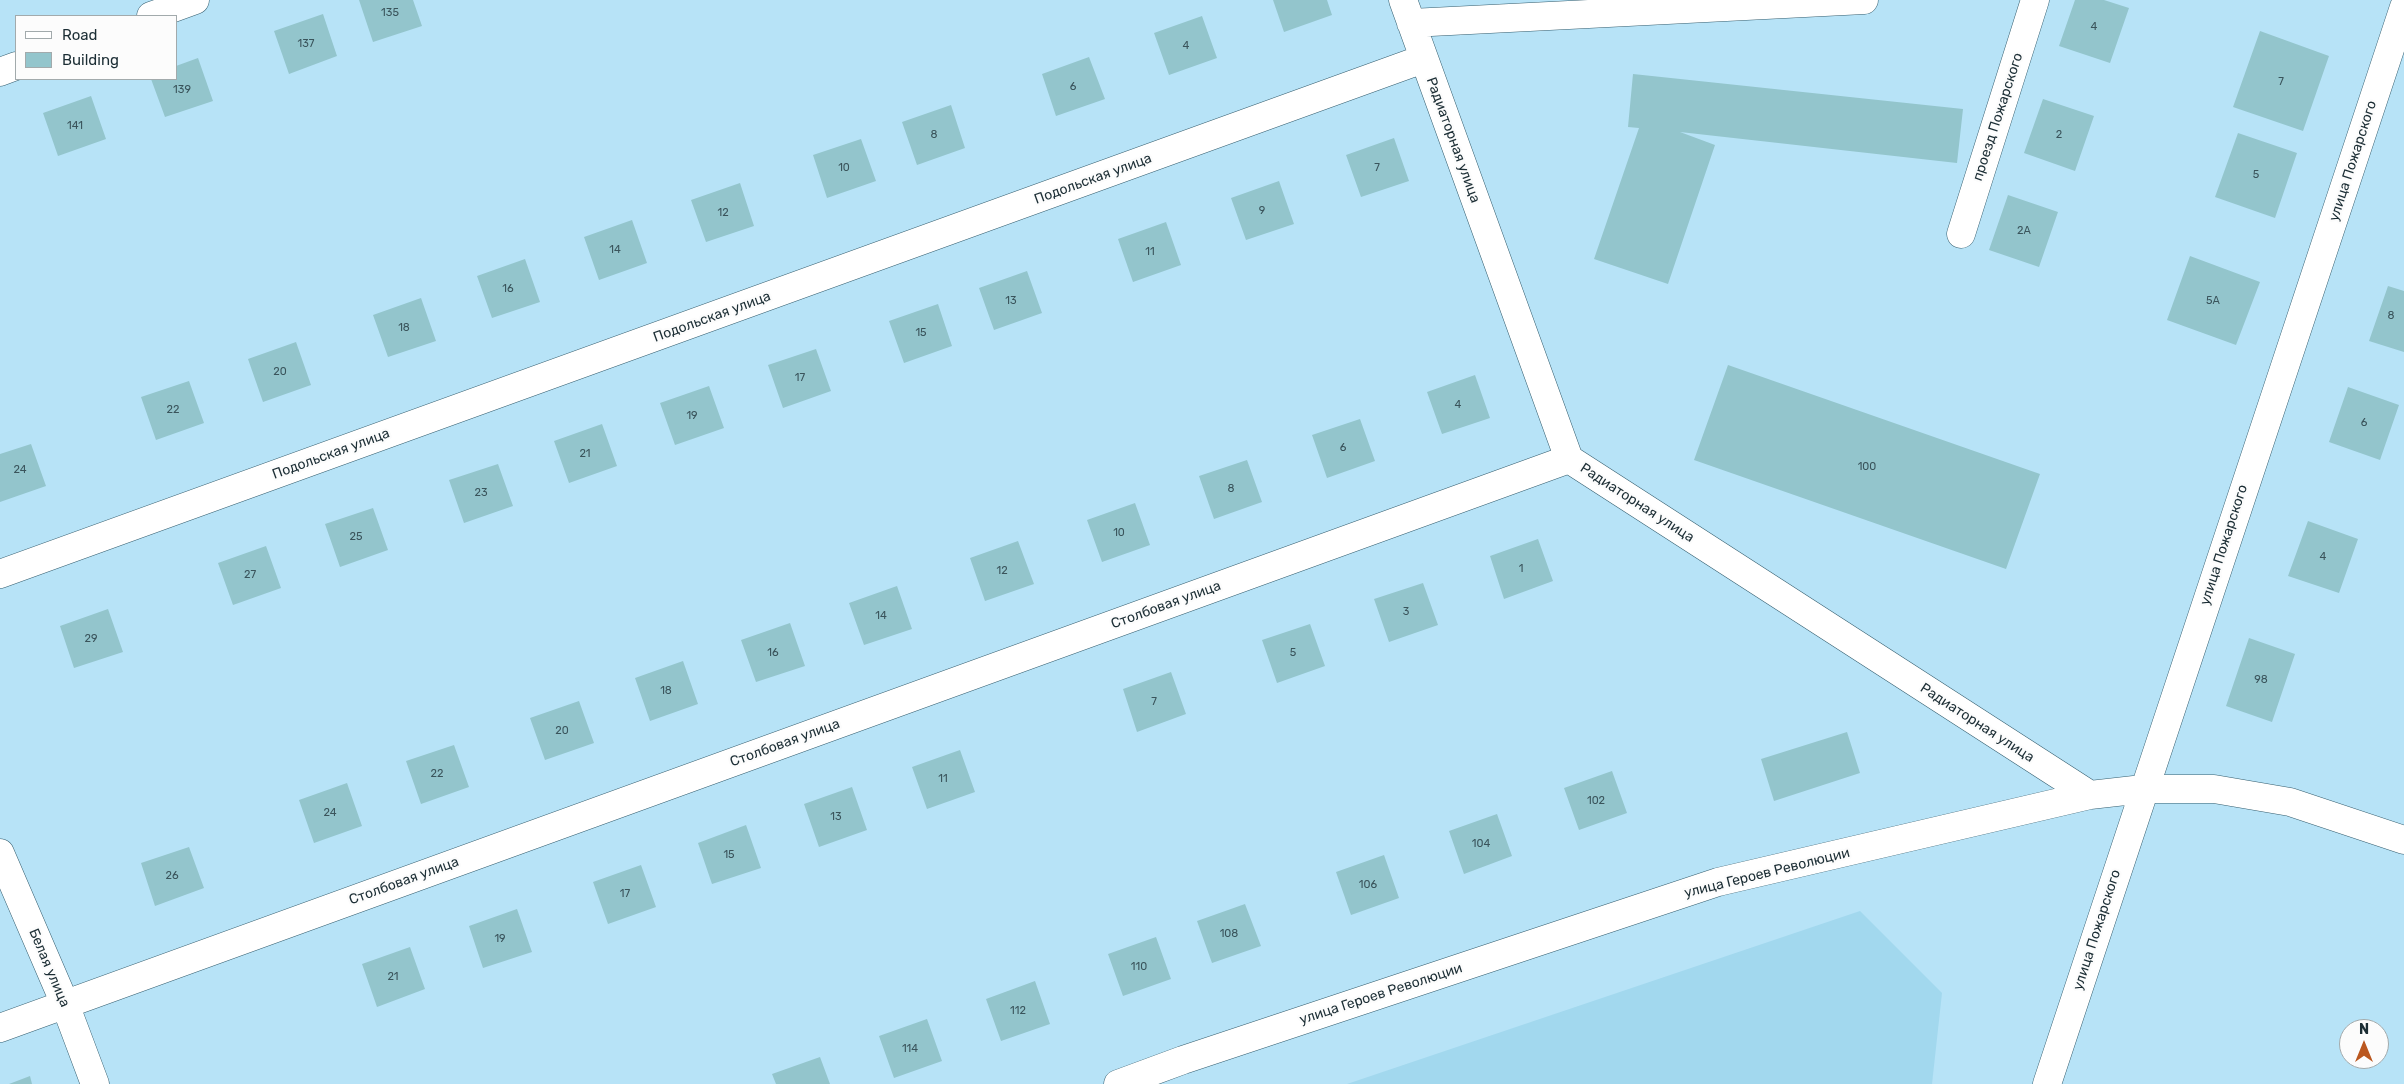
<!DOCTYPE html>
<html>
<head>
<meta charset="utf-8">
<style>
	body { margin:0 }
	#map { position:relative; width:2404px; height:1084px; overflow:hidden; background:#b7e3f7; font-family:Rubik,sans-serif }
	canvas { display:block }
	.legend { position:absolute; left:15px; top:15px; width:162px; height:65px; box-sizing:border-box; background:#fcfcfc; border:1px solid #a2aaac; margin:0; padding:6px 9px; list-style:none; font-size:15px; color:#1c2e35 }
	.legend li { display:flex; align-items:center; gap:10px; height:25px }
	.legend b { width:25px; border:1px solid #a2aaac }
	.north { position:absolute; left:2339px; top:1019px; width:50px; height:50px; box-sizing:border-box; background:#fcfcfc; border:1px solid #a2aaac; border-radius:50%; rotate:0deg; font-size:14px; font-weight:700; line-height:20px; text-align:center; color:#1c2e35 }
	.north::after { content:''; display:block; margin:auto; width:18px; height:22px; background:#ba571f; clip-path:polygon(50% 0,100% 100%,50% 72%,0 100%) }
</style>
</head>
<body>
<div id="map">
<canvas width="2404" height="1084"></canvas>
<ul class="legend">
<li><b style="height:6px;background:#fff"></b>Road</li>
<li><b style="height:14px;background:#93c5cc"></b>Building</li>
</ul>
<div class="north">N</div>
</div>
<script>
const c = document.querySelector('canvas').getContext('2d');
c.lineJoin = 'round';
function fillPath(path, color) { c.fillStyle = color; c.fill(path, 'evenodd'); }
const poly = rows => new Path2D(rows.map(r => 'M' + r).join(''));
function stroke(path, color, width, dash) { c.strokeStyle = color; c.lineWidth = width; c.lineCap = dash ? 'butt' : 'round'; c.setLineDash(dash || []); c.stroke(path); }
function write(font, color, halo, rows, align = 'center') {
  c.font = font + ' Rubik,sans-serif'; c.lineWidth = 4.5; c.setLineDash([]); c.textBaseline = 'middle'; c.strokeStyle = halo; c.fillStyle = color; for (const [text, x, y, turn = 0] of rows) {
    c.save(); c.translate(x, y); c.rotate((+turn || 0) * Math.PI / 180); c.textAlign = isNaN(turn) ? turn : align; if (halo) c.strokeText(text, 0, 0); c.fillText(text, 0, 0); c.restore();
  }
}
fillPath(poly([
	[1860,911,1942,993,1932,1084,1347,1084]
]), '#a2d8ee');
fillPath(poly([
	[359,0,413,0,422,26,373,42],
	[1273,0,1327,0,1332,15,1284,32],
	[2075,0,2104,0,2129,8,2110,63,2059,46],
	[323,14,337,56,289,74,274,31],
	[1202,16,1217,58,1169,75,1154,33],
	[2260,31,2329,56,2303,131,2233,107],
	[1089,57,1105,99,1056,116,1042,74],
	[198,58,213,101,165,117,151,79,176,79,176,66],
	[1633,74,1963,109,1957,163,1680,132,1715,145,1668,284,1594,259,1639,128,1628,127],
	[91,96,106,139,58,156,43,113],
	[2043,99,2094,116,2075,171,2024,153],
	[951,105,965,148,917,165,902,122],
	[2238,133,2297,153,2275,218,2215,197],
	[1394,138,1409,181,1361,197,1346,155],
	[861,139,876,181,827,198,813,155],
	[1279,181,1294,224,1246,240,1231,198],
	[740,183,754,226,706,242,691,200],
	[2008,195,2058,212,2039,267,1989,250],
	[632,220,647,263,599,280,584,237],
	[1166,222,1181,265,1133,282,1118,239],
	[2190,256,2260,282,2236,345,2167,320],
	[525,259,540,302,492,318,477,276],
	[1027,271,1042,313,994,330,979,288],
	[2388,286,2404,291,2404,352,2369,341],
	[421,298,436,341,388,357,373,315],
	[938,304,952,346,904,363,889,321],
	[296,342,311,385,263,402,248,359],
	[816,349,831,391,783,408,768,365],
	[1728,365,2040,474,2006,569,1694,460],
	[1475,375,1490,418,1442,434,1427,392],
	[189,381,204,423,156,440,141,397],
	[709,386,724,428,675,445,660,403],
	[2348,387,2399,405,2380,460,2329,442],
	[1360,419,1375,461,1327,478,1312,435],
	[602,424,617,466,569,483,554,441],
	[31,444,46,486,0,502,0,454],
	[1247,460,1262,502,1214,519,1199,476],
	[498,464,513,506,464,523,449,480],
	[1135,503,1150,545,1102,562,1087,520],
	[373,508,388,550,340,567,325,524],
	[2308,521,2358,539,2339,593,2288,576],
	[1538,539,1553,581,1504,599,1490,556],
	[1018,541,1034,584,985,601,970,558],
	[266,546,281,588,233,605,218,563],
	[1423,583,1438,625,1389,642,1374,599],
	[897,586,912,629,864,645,849,603],
	[108,609,123,652,74,668,60,626],
	[790,623,805,666,756,682,741,640],
	[1310,624,1325,666,1277,683,1262,640],
	[2249,638,2295,654,2272,722,2226,706],
	[683,661,698,704,650,721,635,678],
	[1171,672,1186,714,1137,732,1123,689],
	[579,701,594,743,545,760,530,718],
	[1847,732,1860,773,1774,801,1761,759],
	[454,745,469,787,421,804,406,761],
	[960,750,975,792,927,809,912,767],
	[1612,771,1627,813,1579,830,1564,788],
	[347,783,362,826,314,843,299,800],
	[852,787,867,830,819,847,804,804],
	[1497,814,1512,856,1464,874,1449,831],
	[746,825,761,868,712,884,698,843],
	[189,847,204,888,155,906,141,863],
	[1384,855,1399,898,1351,915,1336,872],
	[641,865,656,907,608,924,593,882],
	[1245,904,1261,946,1212,963,1197,921],
	[517,909,532,952,483,968,469,926],
	[1156,937,1171,979,1123,996,1108,954],
	[410,947,425,989,377,1007,362,964],
	[1035,981,1050,1024,1001,1041,986,999],
	[927,1019,942,1061,894,1078,879,1036],
	[820,1057,830,1084,776,1084,772,1074],
	[30,1076,32,1084,9,1084]
]), '#93c5cc');
const minor = poly([
	[1403,0,1569,459,2090,795],
	[151,16,195,0],
	[1411,23,1864,0],
	[0,72,16,66],
	[1961,234,2035,0],
	[0,574,1423,59],
	[0,853,65,1004,95,1084],
	[0,1028,1569,459],
	[1118,1084,1183,1060,1718,882,2090,795,2143,789,2214,789,2290,802,2404,840],
	[2047,1084,2404,7]
]);
stroke(minor, '#355e6f', 29);
stroke(minor, '#fff', 28);
write('11px', '#3a545b', null, [
	["135",390,13],
	["4",2094,27],
	["137",306,44],
	["4",1186,46],
	["7",2281,82],
	["6",1073,87],
	["139",182,90],
	["141",75,126],
	["8",934,135],
	["2",2059,135],
	["10",844,168],
	["7",1377,168],
	["5",2256,175],
	["9",1262,211],
	["12",723,213],
	["2А",2024,231],
	["14",615,250],
	["11",1150,252],
	["16",508,289],
	["13",1011,301],
	["5А",2213,301],
	["8",2391,316],
	["18",404,328],
	["15",921,333],
	["20",280,372],
	["17",800,378],
	["4",1458,405],
	["22",173,410],
	["19",692,416],
	["6",2364,423],
	["6",1343,448],
	["21",585,454],
	["100",1867,467],
	["24",20,470],
	["8",1231,489],
	["23",481,493],
	["10",1119,533],
	["25",356,537],
	["4",2323,557],
	["1",1521,569],
	["12",1002,571],
	["27",250,575],
	["3",1406,612],
	["14",881,616],
	["29",91,639],
	["16",773,653],
	["5",1293,653],
	["98",2261,680],
	["18",666,691],
	["7",1154,702],
	["20",562,731],
	["22",437,774],
	["11",943,779],
	["102",1596,801],
	["24",330,813],
	["13",836,817],
	["104",1481,844],
	["15",729,855],
	["26",172,876],
	["106",1368,885],
	["17",625,894],
	["108",1229,934],
	["19",500,939],
	["110",1139,967],
	["21",393,977],
	["112",1018,1011],
	["114",910,1049]
]);
write('14px', '#1c2e35', '#fcfcfc', [
	["проезд Пожарского",1998,117,-72],
	["Радиаторная улица",1453,140,70],
	["улица Пожарского",2353,161,-72],
	["Подольская улица",1093,179,-20],
	["Подольская улица",712,317,-20],
	["Подольская улица",331,454,-20],
	["Радиаторная улица",1637,503,33],
	["улица Пожарского",2224,545,-72],
	["Столбовая улица",1166,605,-20],
	["Радиаторная улица",1977,723,33],
	["Столбовая улица",785,743,-20],
	["улица Героев Революции",1767,873,-14],
	["Столбовая улица",404,881,-20],
	["улица Пожарского",2097,930,-72],
	["Белая улица",49,968,67],
	["улица Героев Революции",1381,994,-18]
]);
</script>
</body>
</html>
